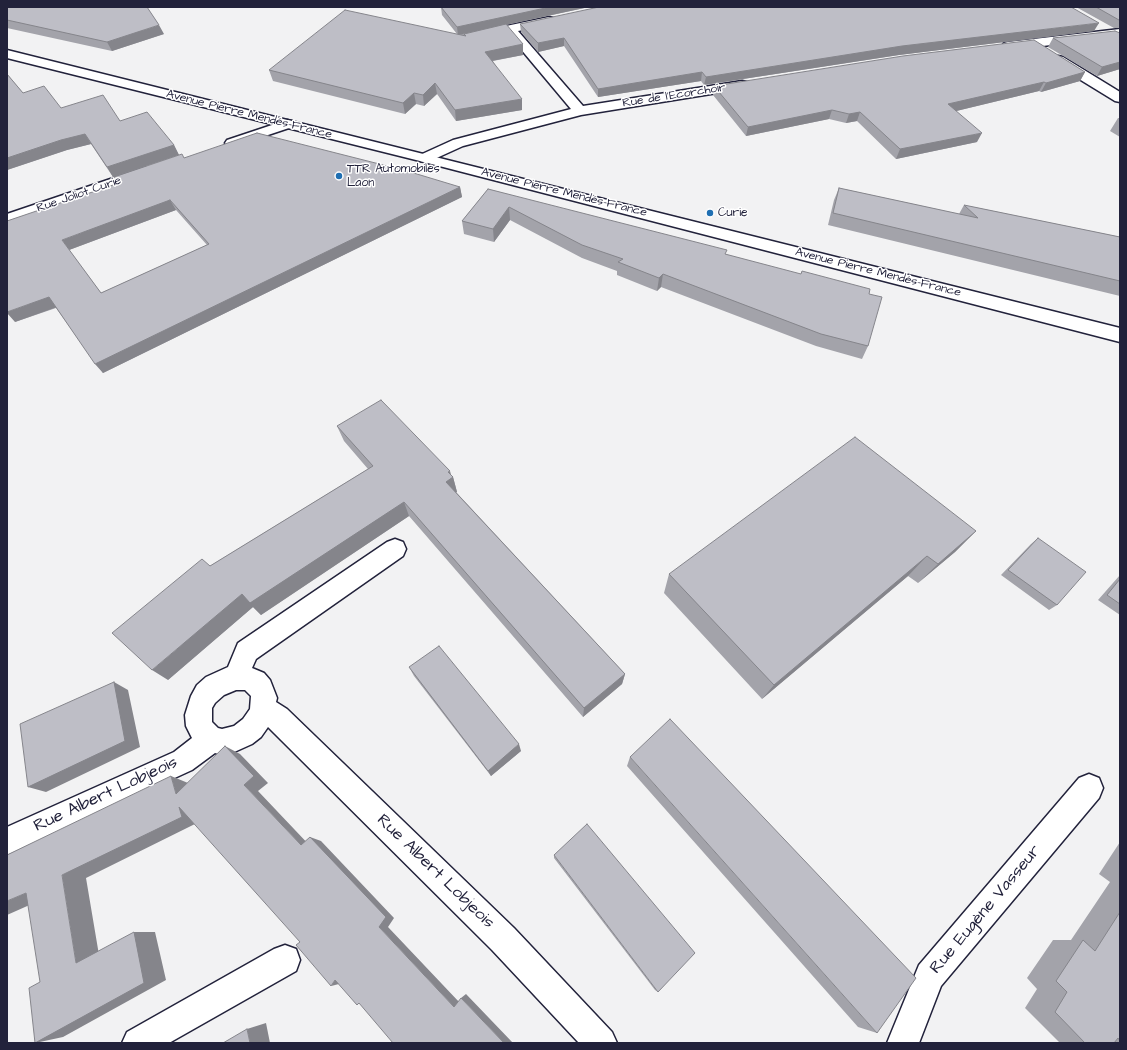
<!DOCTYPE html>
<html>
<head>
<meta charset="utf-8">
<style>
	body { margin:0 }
	#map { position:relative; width:1127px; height:1050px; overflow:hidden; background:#f2f2f3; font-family:"Architects Daughter",sans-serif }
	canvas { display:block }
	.frame { position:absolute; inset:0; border:8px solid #22223b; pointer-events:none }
</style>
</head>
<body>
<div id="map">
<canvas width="1127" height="1050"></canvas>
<div class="frame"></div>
</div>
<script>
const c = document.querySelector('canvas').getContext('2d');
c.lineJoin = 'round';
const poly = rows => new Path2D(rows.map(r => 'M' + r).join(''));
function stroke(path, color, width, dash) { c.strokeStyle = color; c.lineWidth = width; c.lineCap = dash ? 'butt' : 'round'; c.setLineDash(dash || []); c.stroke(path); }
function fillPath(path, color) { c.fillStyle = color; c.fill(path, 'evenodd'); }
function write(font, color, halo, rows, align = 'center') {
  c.font = font + ' "Architects Daughter",sans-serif'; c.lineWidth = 3; c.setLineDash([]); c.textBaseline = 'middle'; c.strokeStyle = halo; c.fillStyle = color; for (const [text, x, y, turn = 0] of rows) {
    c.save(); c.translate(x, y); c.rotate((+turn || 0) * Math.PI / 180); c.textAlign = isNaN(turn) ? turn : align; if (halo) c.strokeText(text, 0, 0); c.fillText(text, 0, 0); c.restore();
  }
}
const minor = poly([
	[549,17,553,18,555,21,553,24,518,31,583,106,742,81,747,82,749,85,747,88,742,89,581,115,463,146,430,161,425,162,420,161,418,158,420,155,453,140,571,109,504,29,506,26,549,17],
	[1120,29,1120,37,1008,50,1004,49,1002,46,1004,43,1008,42,1120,29],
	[1058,56,1063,57,1120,92,1120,102,1115,101,1053,63,1052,60,1053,57,1058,56],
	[287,120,292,121,294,124,292,127,232,147,227,146,225,143,227,140,287,120],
	[146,167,151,169,154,172,151,175,7,224,7,214,146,167],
	[395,539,403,542,406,549,403,556,256,659,252,668,264,673,270,680,277,698,276,702,287,709,514,928,612,1032,617,1043,579,1043,492,950,268,727,261,737,252,744,232,753,222,755,215,753,192,770,7,855,7,827,174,752,192,738,186,726,185,715,191,696,197,685,206,677,228,667,238,643,387,542,395,539],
	[236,690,245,690,251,696,250,709,243,719,234,726,222,729,218,728,212,722,212,708,215,703,224,695,236,690],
	[1089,774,1099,778,1103,788,1099,798,941,986,919,1043,887,1043,919,965,1079,778,1089,774],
	[285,945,296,949,300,960,296,971,169,1043,122,1043,127,1032,274,949,285,945]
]);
const secondary = poly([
	[7,50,1120,328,1120,342,420,161,7,58,7,50]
]);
stroke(minor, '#22223b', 3);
stroke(secondary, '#22223b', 3);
fillPath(minor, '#fff');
fillPath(secondary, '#fff');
fillPath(poly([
	[7,7,164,34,112,51,7,28],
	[441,7,589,7,506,25,523,55,493,61,522,110,456,121,437,94,424,106,416,104,405,114,273,81,269,70,457,34,442,15],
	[1076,7,1120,7,1120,28,1114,28],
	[520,24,1094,31,899,55,704,85,701,81,598,97,564,46,538,52,521,32],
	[1120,33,1120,69,1097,76,1048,47,1053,38],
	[1085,72,1080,81,1041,92,1039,91,956,111,977,142,896,159,857,121,846,123,829,119,746,136,713,95,714,86],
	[7,74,23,93,61,108,120,121,174,145,179,155,113,177,91,144,67,150,7,170],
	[1118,118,1120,118,1120,137,1110,131],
	[184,158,460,187,462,197,103,373,56,308,15,322,118,184,114,177],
	[176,210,207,245,101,293,69,250],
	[839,188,959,214,964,205,1120,237,1120,296,828,225,834,200],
	[488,189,869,294,868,346,862,359,816,346,661,287,657,291,617,275,617,271,582,258,510,220,494,242,464,234,462,221],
	[337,426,451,475,453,477,457,492,456,492,625,674,622,684,583,717,409,516,261,615,253,607,168,680,210,566,368,469,344,441],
	[976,531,955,552,918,583,908,576,762,699,664,593,669,574],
	[1038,538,1057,605,1049,610,1001,575,1031,544],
	[1120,575,1120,615,1098,600],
	[409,667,521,751,491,776,414,676],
	[630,757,877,1033,858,1027,627,766],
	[1120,842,1120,1043,1060,1043,1025,1008,1037,989,1027,978,1053,940,1071,940,1110,882,1099,874],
	[554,855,658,992,655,990,554,858]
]), '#a3a3aa');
fillPath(poly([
	[550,7,589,7,458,35,457,27],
	[1099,23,1094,31,899,55,704,85,706,77,902,46],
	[159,25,164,34,112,51,107,42],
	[564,38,564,46,538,52,538,43],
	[523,44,523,55,486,62,485,52],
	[1120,62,1120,69,1097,76,1102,67],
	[702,72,701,81,598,97,598,89],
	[1085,72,1080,81,1041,92,1046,83],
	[1044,82,1039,91,944,114,948,104],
	[435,83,437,94,424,106,423,95],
	[414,93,416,104,405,114,403,103],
	[522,99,522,110,456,121,455,110],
	[832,110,829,119,746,136,748,127],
	[860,112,857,121,846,123,849,114],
	[982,133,977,142,896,159,900,149],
	[85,134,91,144,67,150,7,170,7,158,61,140],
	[174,145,179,155,113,177,107,167],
	[460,187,462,197,103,373,95,364],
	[170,200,176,210,69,250,62,240],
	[509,207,510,220,494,242,493,229],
	[663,274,661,287,657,291,659,278],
	[49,297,57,307,15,322,7,313,7,312],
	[450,471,452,478,453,477,457,492,450,496,446,482,448,472],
	[404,502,409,516,261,615,253,607,168,680,152,670,242,594],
	[976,531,955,552,918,583,938,564],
	[927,556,908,576,762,699,774,685],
	[625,674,622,684,583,717,584,708],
	[114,682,128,690,140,747,46,792,28,787],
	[519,744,521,751,491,776,488,771],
	[225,746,240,754,268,783,258,791,313,849,301,845,244,785],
	[171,776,188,783,176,794],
	[179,807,199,822,86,878,100,961,76,963,62,875],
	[310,837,321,841,394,918,388,927,460,1003,454,1007,379,927],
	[26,893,52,895,7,915,7,901],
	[134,932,155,932,166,980,63,1037,35,1043],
	[335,980,343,983,331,986],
	[466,994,513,1043,504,1043,461,998],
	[266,1023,270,1043,250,1043,247,1029]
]), '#85858b');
const building = poly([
	[7,7,147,7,159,25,107,42,7,20,7,7],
	[441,7,550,7,457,27,441,7],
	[599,7,1071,7,1099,23,902,46,706,77,702,72,598,89,564,38,538,43,520,24,599,7],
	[1096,7,1120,7,1120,20,1119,20,1096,7],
	[345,10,466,36,464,34,506,24,523,44,485,52,522,99,455,110,435,83,423,95,414,93,403,103,269,70,345,10],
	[1115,31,1120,33,1120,62,1102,67,1053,38,1115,31],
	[1034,40,1085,72,1046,83,1044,82,948,104,982,133,900,149,860,112,849,114,832,110,748,127,714,86,903,56,1034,40],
	[7,74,23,93,44,86,61,108,103,95,120,121,147,112,174,145,107,167,85,134,61,140,7,158,7,74],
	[257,133,407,171,460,187,95,364,49,297,7,312,7,221,119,183,114,177,182,154,184,158,257,133],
	[170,200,209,244,101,293,62,240,170,200],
	[839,188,978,218,964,205,1120,237,1120,281,833,213,839,188],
	[488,189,727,250,725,254,801,274,802,271,870,289,869,294,882,297,868,346,821,334,663,274,659,278,618,262,623,259,582,245,509,207,493,229,462,221,488,189],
	[381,400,450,471,448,472,453,477,446,482,625,674,584,708,404,502,250,603,242,594,152,670,112,633,202,559,210,566,373,466,337,426,381,400],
	[855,437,976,531,938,564,927,556,774,685,669,574,855,437],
	[1038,538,1086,572,1057,605,1008,570,1038,538],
	[1120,579,1120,604,1107,595,1120,579],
	[439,646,519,744,488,771,409,667,439,646],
	[114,682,125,741,28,787,20,724,114,682],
	[670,719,916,978,877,1033,630,757,670,719],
	[225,746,254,776,244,785,301,845,310,837,386,917,379,927,454,1007,461,998,504,1043,393,1043,359,1003,357,1005,335,980,331,986,296,945,300,942,179,807,182,817,62,875,76,963,134,932,144,983,35,1043,29,988,40,982,26,893,7,901,7,855,171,776,176,794,225,746],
	[587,824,695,953,658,992,554,855,587,824],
	[1120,912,1120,1041,1118,1038,1114,1043,1085,1043,1055,1012,1067,992,1056,981,1083,940,1095,951,1120,912],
	[247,1029,250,1043,223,1043,247,1029]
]);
fillPath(building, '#bebec6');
stroke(building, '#85858b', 1);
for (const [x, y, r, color] of [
	[339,176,4,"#1f6fb2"],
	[710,213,4,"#1f6fb2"]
]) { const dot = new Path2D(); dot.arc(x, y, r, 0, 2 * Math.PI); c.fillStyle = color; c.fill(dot); stroke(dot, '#fff', 1.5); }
write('12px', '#22223b', '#fff', [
	["Rue de l'Ecorchoir",674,96,-9],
	["Avenue Pierre Mendés-France",249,115,14],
	["Avenue Pierre Mendés-France",564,193,14],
	["Rue Joliot Curie",79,195,-19],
	["Avenue Pierre Mendés-France",878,273,14]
]);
write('12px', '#22223b', '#fff', [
	["TTR Automobiles",347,169],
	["Laon",347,183],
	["Curie",718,213]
], 'left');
write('17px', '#22223b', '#fff', [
	["Rue Albert Lobjeois",106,795,-25],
	["Rue Albert Lobjeois",435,872,44],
	["Rue Eugène Vasseur",986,910,-50]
]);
</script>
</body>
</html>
